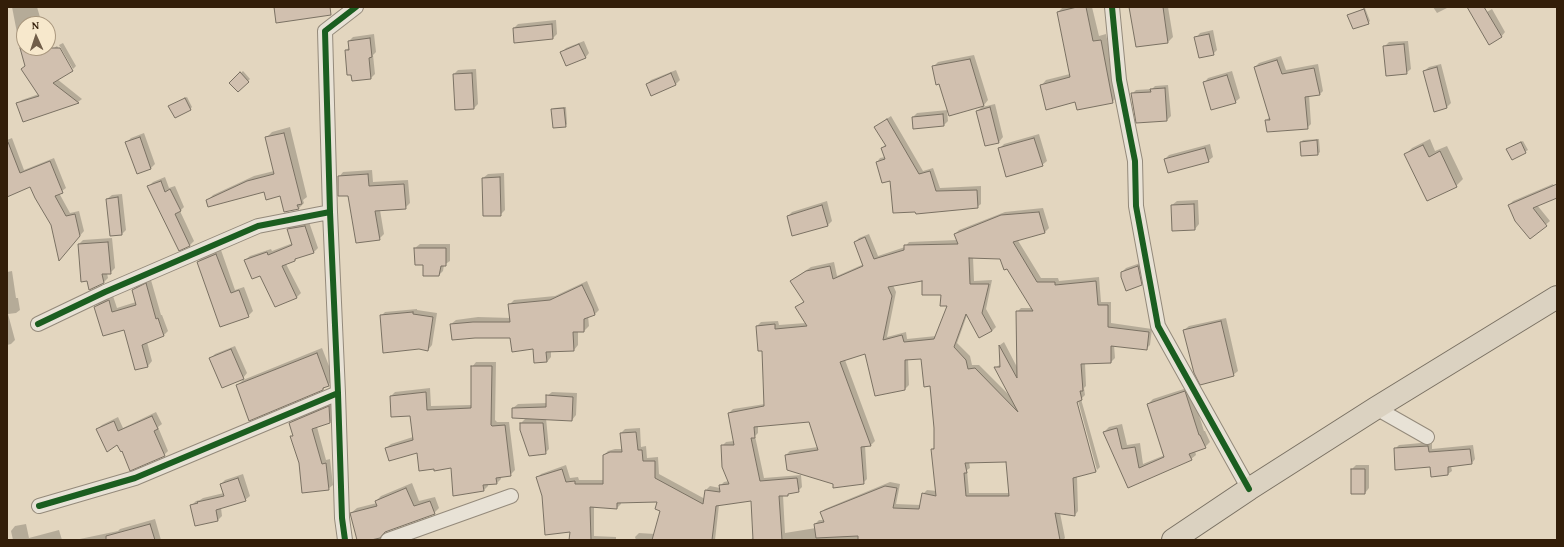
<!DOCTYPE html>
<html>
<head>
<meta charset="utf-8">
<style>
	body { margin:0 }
	#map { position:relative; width:1564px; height:547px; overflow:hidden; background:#e3d6bf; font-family:"Gentium Book Plus",serif }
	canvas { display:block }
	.frame { position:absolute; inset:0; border:8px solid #331e09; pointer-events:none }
	.north { position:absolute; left:16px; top:16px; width:40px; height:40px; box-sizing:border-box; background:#f7e8cc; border:1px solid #a9977e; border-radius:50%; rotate:357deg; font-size:11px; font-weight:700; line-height:16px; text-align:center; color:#331e09 }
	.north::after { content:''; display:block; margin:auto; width:14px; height:18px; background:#715e49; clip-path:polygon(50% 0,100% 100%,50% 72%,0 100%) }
</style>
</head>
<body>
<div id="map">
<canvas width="1564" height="547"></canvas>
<div class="frame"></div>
<div class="north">N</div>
</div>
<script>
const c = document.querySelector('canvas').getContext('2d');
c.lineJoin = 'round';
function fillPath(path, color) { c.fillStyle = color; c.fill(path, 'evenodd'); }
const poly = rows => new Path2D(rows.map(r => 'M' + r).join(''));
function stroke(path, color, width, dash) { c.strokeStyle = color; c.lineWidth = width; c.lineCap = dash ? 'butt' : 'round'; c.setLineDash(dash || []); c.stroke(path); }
fillPath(poly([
	[12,7,37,7,42,24,24,24,24,48,48,48,48,39,51,50,57,46,72,70,57,79,82,99,78,102,23,120,18,104,22,100,39,94,22,69,26,65,18,38],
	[1063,7,1092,7,1099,36,1106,34,1118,96,1112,102,1076,101,1041,86,1046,80,1070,74,1058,12],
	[1130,7,1174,7,1168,7,1173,37,1168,42],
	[1433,7,1449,7,1437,13],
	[1365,8,1370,21,1368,23,1348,15],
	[1492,9,1505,32,1501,37,1480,16],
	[556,20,557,34,553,38,514,28,518,24],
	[1213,30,1217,50,1213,54,1196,38,1200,33],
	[374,34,376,52,373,55,375,74,371,78,353,80,346,50,350,47,349,41,353,37],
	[584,41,589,53,585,58,561,53,566,48],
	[1408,41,1411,69,1406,73,1384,47,1389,42],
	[63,43,76,66,73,69,59,45],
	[974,55,988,100,984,105,949,115,947,111,948,121,944,125,913,117,917,113,948,110,934,66,938,62],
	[1281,56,1286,70,1318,64,1323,91,1319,95,1309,95,1311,124,1307,128,1266,120,1270,117,1255,67,1259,63],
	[1441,64,1451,103,1447,107,1435,110,1424,71,1429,67],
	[476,69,478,104,474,108,456,109,454,74,458,70],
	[676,70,680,80,676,84,647,84,651,80],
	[243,71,250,79,238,91,230,83],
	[1232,71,1240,98,1235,102,1204,83,1208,78],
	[1168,85,1171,116,1167,120,1137,122,1132,94,1136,90,1152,89,1155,86],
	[187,97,192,107,190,109,170,106],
	[995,104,1003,137,999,142,986,145,977,111,982,107],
	[566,107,567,124,565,126,552,110,554,108],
	[891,116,923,171,933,168,940,188,981,186,981,204,977,207,891,180,877,162,880,158,885,157,882,148,886,144,875,127],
	[290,127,307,197,303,200,304,203,299,208,280,195,265,191,207,201,213,195,254,176,274,171,266,138,272,132],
	[144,133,155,164,151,168,127,142,131,138],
	[1039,134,1047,161,1042,165,999,149,1004,144],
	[12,138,24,170,54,158,66,188,59,193,70,213,79,211,84,231,63,255,52,225,31,186,7,196,7,140],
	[1319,139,1320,152,1318,154,1301,155,1301,142,1303,140],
	[1430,139,1435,151,1447,146,1463,179,1456,186,1405,155,1412,148],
	[1523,141,1528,150,1512,159,1509,148],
	[1210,144,1213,157,1208,161,1165,159,1169,155],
	[372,170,373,182,408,180,410,203,405,208,380,210,384,234,379,239,339,177,343,172],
	[504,173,505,210,500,215,483,178,488,174],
	[165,177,169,188,175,186,184,207,180,211,194,241,190,245,179,250,149,186,153,182],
	[1553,184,1557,195,1537,205,1550,221,1530,238,1509,205,1513,201],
	[122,194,126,230,122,234,107,199,112,195],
	[1198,200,1199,224,1195,229,1172,205,1177,201],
	[827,201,832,221,828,225,793,235,788,216,792,212],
	[1043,208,1049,228,1045,232,1017,239,1041,278,1058,278,1059,281,1099,277,1101,302,1111,302,1111,323,1152,329,1150,345,1146,349,1114,345,1115,358,1111,362,1085,363,1086,386,1084,388,1085,395,1081,399,1100,467,1096,471,1077,476,1078,511,1075,515,1060,513,1065,538,1063,540,750,540,754,537,752,500,719,505,715,540,636,540,635,537,639,533,655,534,661,510,658,501,621,502,621,504,617,508,594,507,594,536,616,537,616,540,570,540,571,531,543,496,537,478,541,474,566,465,570,478,578,477,579,480,604,480,604,455,608,451,615,449,623,449,621,433,625,429,640,428,641,447,646,446,647,458,658,457,659,474,705,499,706,490,710,486,720,488,720,486,724,482,729,481,722,446,726,442,734,441,729,413,733,409,765,404,763,350,757,326,761,322,778,321,779,325,806,323,797,307,804,301,791,282,795,278,811,267,834,262,837,276,864,264,855,242,859,238,869,234,878,256,905,247,909,242,957,240,955,234,959,230,1005,212],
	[973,257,1000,258,1032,308,1021,308,1017,312,1018,369,1004,342,1000,345,1001,364,995,368,1010,396,979,365,972,365,970,356,957,343,967,315,992,331,996,327,986,309,992,280,974,281],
	[923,280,942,294,948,305,936,336,907,339,906,332,887,337,896,292,893,285],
	[865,353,905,389,909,385,908,359,922,358,931,385,935,428,935,447,932,449,937,491,927,490,923,494,921,505,896,504,900,484,890,482,825,509,821,513,824,520,819,520,815,524,816,528,785,533,783,495,798,491,802,487,801,475,764,478,755,436,758,433,758,425,810,421,818,447,790,451,786,455,834,483,863,483,867,479,865,445,871,445,875,441,845,360],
	[1075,397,1077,397,1097,470,1095,470],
	[1007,461,1010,493,969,493,967,470,970,468,969,462],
	[309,222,318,248,314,252,298,257,295,260,286,264,301,293,297,297,276,306,260,275,245,260,250,256,271,249,272,251,293,243,288,229,292,225],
	[112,238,115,268,110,273,107,273,108,278,104,282,79,244,83,240],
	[420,244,450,244,450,261,444,265,443,271,439,275,424,264,415,248],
	[221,250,235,290,244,287,253,311,248,316,198,262,202,257],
	[1143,262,1146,280,1141,284,1122,272,1126,268],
	[12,271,16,298,18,298,20,310,16,313,8,314,15,340,11,344,7,345,7,272],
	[151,280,161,315,162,315,168,331,164,335,147,342,152,361,148,366,136,369,125,329,95,307,100,302,113,296,117,308,136,302,133,290,137,286],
	[587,281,599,310,594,315,588,316,589,326,584,331,578,331,578,345,574,350,551,351,551,357,547,362,534,348,511,337,451,324,456,320,478,317,511,318,509,305,514,300,555,296],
	[417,309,417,310,437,313,432,345,428,350,381,316,385,312],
	[1226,318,1238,371,1233,375,1184,330,1189,326],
	[235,346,247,373,243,378,210,359,215,354],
	[322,348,334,379,323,389,237,386,243,380],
	[476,362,496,362,495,420,497,422,509,422,515,470,510,475,501,476,501,479,497,483,488,484,488,486,484,490,452,467,435,468,418,452,386,448,391,444,413,437,411,415,391,396,395,392,430,388,431,406,472,405,472,367],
	[1190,387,1204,431,1205,431,1210,442,1205,447,1195,451,1196,455,1191,459,1128,487,1104,432,1109,427,1122,424,1127,445,1140,443,1143,464,1165,455,1148,404,1153,399],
	[552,392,577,393,576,415,572,420,546,418,549,449,545,453,521,423,527,417,513,408,518,404,547,403,547,396],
	[333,403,334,418,330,422,317,427,326,460,330,459,333,485,328,489,300,463,292,437,294,434,290,423,295,419],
	[156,412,162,424,158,427,168,451,164,455,123,450,118,443,97,429,102,425,118,417,123,428],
	[1432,442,1432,449,1473,445,1475,459,1472,463,1451,466,1452,471,1448,474,1432,476,1431,466,1395,449,1399,445],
	[1356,465,1369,465,1369,488,1365,493,1352,469],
	[243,474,250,496,245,500,221,508,222,516,218,520,196,525,192,505,196,501,200,500,203,498,224,493,221,484,225,480],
	[412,483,419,501,435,497,439,508,434,513,385,532,387,540,358,540,351,513,357,508,377,503,376,501,381,496],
	[155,519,161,540,75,540,118,531,120,529],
	[26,524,29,538,59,530,62,540,13,540,11,531,15,526]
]), '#0003');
const building = poly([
	[274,7,330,7,331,15,276,23,274,7],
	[1077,7,1086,7,1093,41,1101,40,1113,103,1077,110,1075,102,1046,110,1040,85,1070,77,1057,12,1077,7],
	[1129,7,1163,7,1168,43,1136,47,1129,7],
	[1467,7,1484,7,1502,37,1489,45,1467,7],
	[1364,9,1369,24,1353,29,1347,15,1364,9],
	[552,24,553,39,514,43,513,28,552,24],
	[1209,34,1214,55,1199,58,1194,37,1209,34],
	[370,38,372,57,369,58,371,79,352,81,351,75,347,75,345,50,349,50,348,41,370,38],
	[579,44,586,58,566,66,560,52,579,44],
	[1404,44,1407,74,1386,76,1383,46,1404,44],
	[20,48,60,48,73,71,53,83,79,103,23,122,16,103,39,96,21,69,25,66,20,48],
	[970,59,984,106,949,116,939,84,936,85,932,66,970,59],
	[1277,60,1282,74,1314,68,1320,95,1305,97,1308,129,1267,132,1265,120,1270,120,1254,67,1277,60],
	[1437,67,1447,108,1434,112,1423,71,1437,67],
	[240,72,249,82,238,92,229,83,240,72],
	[472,73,474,109,455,110,453,74,472,73],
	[671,73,676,85,651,96,646,84,671,73],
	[1227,75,1236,103,1211,110,1203,82,1227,75],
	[1165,88,1167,121,1136,123,1131,93,1151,92,1150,89,1165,88],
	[185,98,191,110,175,118,168,106,185,98],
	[990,107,999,143,985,146,976,111,990,107],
	[564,108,566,127,553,128,551,109,564,108],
	[943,114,944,126,913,129,912,117,943,114],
	[887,119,919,174,930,171,936,191,977,190,978,208,916,214,915,212,893,213,890,181,882,183,876,162,885,159,881,148,886,146,874,127,887,119],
	[284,133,302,204,297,205,299,209,284,212,280,196,266,200,264,192,208,207,206,200,247,181,274,174,265,137,284,133],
	[140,137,151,169,137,174,125,142,140,137],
	[1034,138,1043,166,1006,177,998,148,1034,138],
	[1317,140,1318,155,1301,156,1300,142,1317,140],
	[7,142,8,142,20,173,50,161,63,193,55,196,66,216,75,214,80,236,59,261,51,225,35,198,30,187,7,197,7,142],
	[1521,142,1526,153,1512,160,1506,149,1521,142],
	[1423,145,1429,157,1440,151,1457,187,1427,201,1404,154,1423,145],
	[1205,148,1209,162,1168,173,1164,159,1205,148],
	[368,174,369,186,404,184,406,209,375,211,380,240,356,243,348,196,338,196,338,176,368,174],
	[500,177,501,216,483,216,482,178,500,177],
	[161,181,165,192,170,189,181,211,175,214,190,246,179,251,147,186,161,181],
	[1557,184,1557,198,1533,208,1547,226,1530,239,1515,221,1508,205,1557,184],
	[118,197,122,235,110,236,106,199,118,197],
	[1194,204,1195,230,1172,231,1171,205,1194,204],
	[822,205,828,226,792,236,787,216,822,205],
	[1039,212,1045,233,1013,242,1037,282,1055,282,1055,285,1096,281,1098,305,1108,305,1108,327,1149,332,1147,350,1111,346,1111,363,1081,364,1083,391,1080,391,1082,400,1077,402,1096,472,1073,478,1075,516,1055,513,1060,540,858,540,858,536,816,538,814,524,824,522,820,512,885,486,897,488,893,508,919,509,922,493,936,496,931,449,934,449,934,428,930,386,924,387,921,359,905,360,905,390,875,396,865,354,840,362,871,446,861,447,864,484,833,488,833,484,787,470,785,455,818,450,809,422,754,427,755,438,751,438,760,481,797,478,799,492,788,494,788,496,779,496,782,540,753,540,751,501,716,506,712,540,652,540,660,511,655,509,657,502,617,503,617,509,590,507,591,540,569,540,570,532,545,535,542,496,536,477,562,469,566,482,575,481,575,484,603,484,603,455,610,452,622,452,620,433,636,432,638,450,642,450,643,461,655,461,655,478,703,504,705,490,720,492,719,485,729,484,722,467,721,445,734,445,728,413,764,406,762,351,758,351,756,326,775,324,775,329,807,326,795,307,804,302,790,281,806,271,830,266,833,279,863,266,854,242,865,237,874,259,904,250,904,245,958,244,954,234,1001,215,1039,212],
	[969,258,1000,259,1004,270,1007,269,1033,311,1016,311,1017,378,999,345,1000,367,994,367,1018,412,975,368,968,369,966,360,954,347,966,314,979,338,992,331,982,313,989,284,970,284,969,258],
	[922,281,922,295,941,295,940,306,947,306,934,339,904,342,902,335,883,340,892,296,888,287,922,281],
	[1006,462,1009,496,966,496,964,473,967,473,965,463,1006,462],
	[305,226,314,253,295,259,295,261,282,266,297,298,275,307,260,276,252,279,244,260,267,252,268,255,292,245,287,229,305,226],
	[108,242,111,274,102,274,104,283,89,290,87,281,81,282,78,244,108,242],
	[414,248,446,248,446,266,441,266,439,276,423,276,423,265,415,265,414,248],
	[216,254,231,293,239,290,249,317,220,327,197,262,216,254],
	[1138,266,1142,285,1126,291,1121,277,1121,272,1138,266],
	[146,283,156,319,158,318,164,336,142,345,148,367,135,370,124,330,103,336,94,307,109,300,112,312,136,305,132,290,146,283],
	[582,285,593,308,595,315,584,319,584,332,573,332,574,351,546,352,547,362,534,363,533,349,512,352,510,338,475,338,452,340,450,324,473,322,510,322,508,304,550,300,582,285],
	[413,312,413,314,433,317,428,351,419,349,383,353,380,315,413,312],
	[1221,321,1234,376,1200,385,1194,373,1183,330,1221,321],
	[231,349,244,379,222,388,209,358,231,349],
	[317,353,329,386,323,388,323,390,249,421,236,385,317,353],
	[471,366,492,366,491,425,492,426,505,425,511,476,496,478,497,484,483,485,484,491,453,496,451,468,434,471,434,469,419,471,417,453,389,461,385,448,413,440,410,416,391,417,390,396,426,392,427,410,471,408,471,366],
	[1185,391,1199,435,1200,435,1206,448,1189,454,1192,460,1128,488,1103,432,1117,428,1122,449,1135,447,1139,468,1164,457,1147,404,1185,391],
	[546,395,573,397,572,421,512,418,512,408,546,407,546,395],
	[329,406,330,423,312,429,322,464,326,463,329,490,302,493,299,463,290,436,293,436,289,423,329,406],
	[152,416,158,429,154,431,165,456,130,471,122,451,121,452,117,445,107,452,96,429,114,421,118,431,152,416],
	[520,423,543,423,546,454,529,456,520,430,520,423],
	[1428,446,1429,452,1470,449,1472,464,1448,467,1448,475,1431,477,1430,467,1395,470,1394,448,1428,446],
	[1351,469,1365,469,1365,494,1351,494,1351,469],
	[238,478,246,501,216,510,218,521,195,526,190,505,198,503,197,502,224,496,220,484,238,478],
	[406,488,414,506,430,501,435,514,385,532,380,538,371,540,357,540,350,513,377,506,375,501,406,488],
	[150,524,155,540,106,540,106,536,150,524]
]);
fillPath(building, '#d1c0af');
stroke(building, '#7a7163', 1);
const street = poly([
	[1112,7,1119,80,1135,161,1136,206,1158,326,1249,489],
	[38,324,105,292,258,226,330,212],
	[1376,408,1427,437],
	[39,506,135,478,338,393],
	[345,540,342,518,338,393,330,212,325,31,356,7],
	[388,540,511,496]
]);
const highway = poly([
	[1173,540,1249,489,1376,408,1557,297]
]);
stroke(street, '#948a7b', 16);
stroke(highway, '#7a7163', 24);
stroke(street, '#e8e2d6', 14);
stroke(highway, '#dbd2c1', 22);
stroke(poly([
	[1112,7,1119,80,1135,161,1136,206,1158,326,1249,489],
	[38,324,105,292,258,226,330,212],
	[39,506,135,478,338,393],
	[345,540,342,518,338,393,330,212,325,31,356,7]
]), '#1b5e20', 6);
</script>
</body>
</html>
